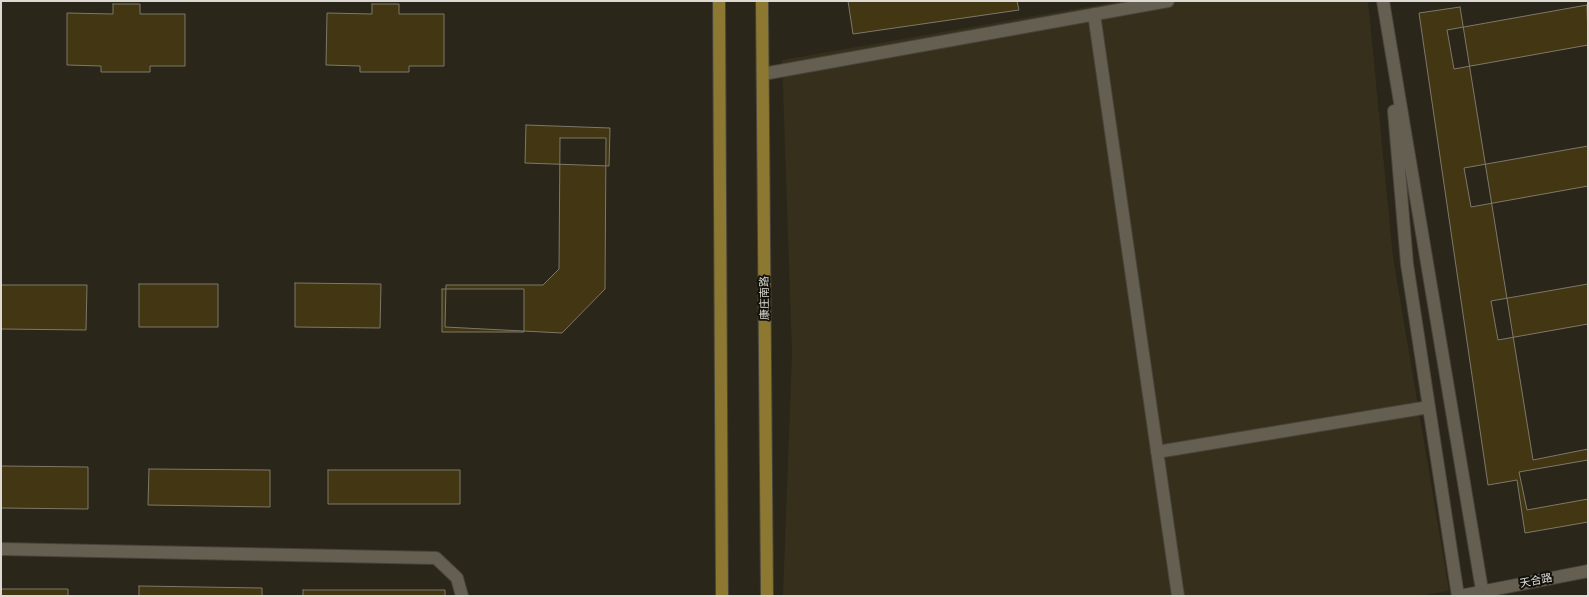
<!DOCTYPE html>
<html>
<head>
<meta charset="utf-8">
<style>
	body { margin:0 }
	#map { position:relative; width:1589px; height:597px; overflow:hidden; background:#2b261a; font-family:"Open Sans",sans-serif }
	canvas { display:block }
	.frame { position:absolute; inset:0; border:2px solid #dddad3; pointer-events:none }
</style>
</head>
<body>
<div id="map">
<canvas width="1589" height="597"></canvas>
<div class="frame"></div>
</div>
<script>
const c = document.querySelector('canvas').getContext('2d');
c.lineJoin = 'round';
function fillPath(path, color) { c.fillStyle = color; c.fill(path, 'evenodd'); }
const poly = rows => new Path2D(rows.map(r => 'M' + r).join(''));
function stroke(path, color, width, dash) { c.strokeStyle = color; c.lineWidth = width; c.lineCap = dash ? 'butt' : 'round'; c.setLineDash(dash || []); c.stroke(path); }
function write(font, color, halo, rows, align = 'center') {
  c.font = font + ' "Open Sans","Noto Sans SC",sans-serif'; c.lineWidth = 4; c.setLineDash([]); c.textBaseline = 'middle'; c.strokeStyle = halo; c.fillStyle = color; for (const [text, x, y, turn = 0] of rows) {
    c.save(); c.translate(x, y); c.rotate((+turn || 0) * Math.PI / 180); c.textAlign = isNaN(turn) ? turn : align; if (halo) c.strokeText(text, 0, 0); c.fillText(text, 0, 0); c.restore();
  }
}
fillPath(poly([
	[1120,1,1368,1,1393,257,1449,591,1417,596,783,596,792,353,782,60]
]), '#352f1c');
const building = poly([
	[848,1,1017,1,1019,10,853,34,848,1],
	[113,4,140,4,140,14,185,14,185,66,150,66,150,72,101,72,101,66,67,65,67,13,113,14,113,4],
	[372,4,399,4,399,14,444,14,444,66,409,66,409,72,360,72,360,66,326,65,327,13,372,14,372,4],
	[1587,5,1588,45,1454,69,1447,30,1587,5],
	[1460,7,1533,460,1588,449,1588,522,1525,533,1517,480,1488,485,1419,13,1460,7],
	[526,125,610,128,609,166,525,163,526,125],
	[560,138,606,138,605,289,562,333,445,327,446,285,543,285,559,269,560,138],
	[1588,146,1588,186,1471,207,1464,168,1588,146],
	[295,283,381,284,380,328,295,327,295,283],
	[139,284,218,284,218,327,139,327,139,284],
	[1588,284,1588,324,1498,340,1491,301,1588,284],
	[1,285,87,285,86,330,1,329,1,285],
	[442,289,524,289,524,332,442,332,442,289],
	[1588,460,1588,499,1527,510,1519,472,1588,460],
	[1,466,88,467,88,509,1,508,1,466],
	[149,469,270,470,270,507,148,505,149,469],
	[328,470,460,470,460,504,328,504,328,470],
	[139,586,262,588,262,596,139,596,139,586],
	[1,589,68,589,68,596,1,596,1,589],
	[303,590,445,590,445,596,303,596,303,590]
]);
fillPath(building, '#433612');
stroke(building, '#7d7869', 1);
const minor = poly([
	[1383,1,1483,596],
	[1094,14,1178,596],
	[763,74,1168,1],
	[1394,111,1407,264,1458,596],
	[1157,452,1429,407],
	[1,549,436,558,457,578,462,596],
	[1460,596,1588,571]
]);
const major = poly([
	[719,1,722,596],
	[762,1,767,596]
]);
stroke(minor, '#48443b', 14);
stroke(major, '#48443b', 14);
stroke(minor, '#645f51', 12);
stroke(major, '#8d7832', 12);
write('11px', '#dddad3', '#11100a', [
	["康庄南路",765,298,-91],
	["天合路",1536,581,-11]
]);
</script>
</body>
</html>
